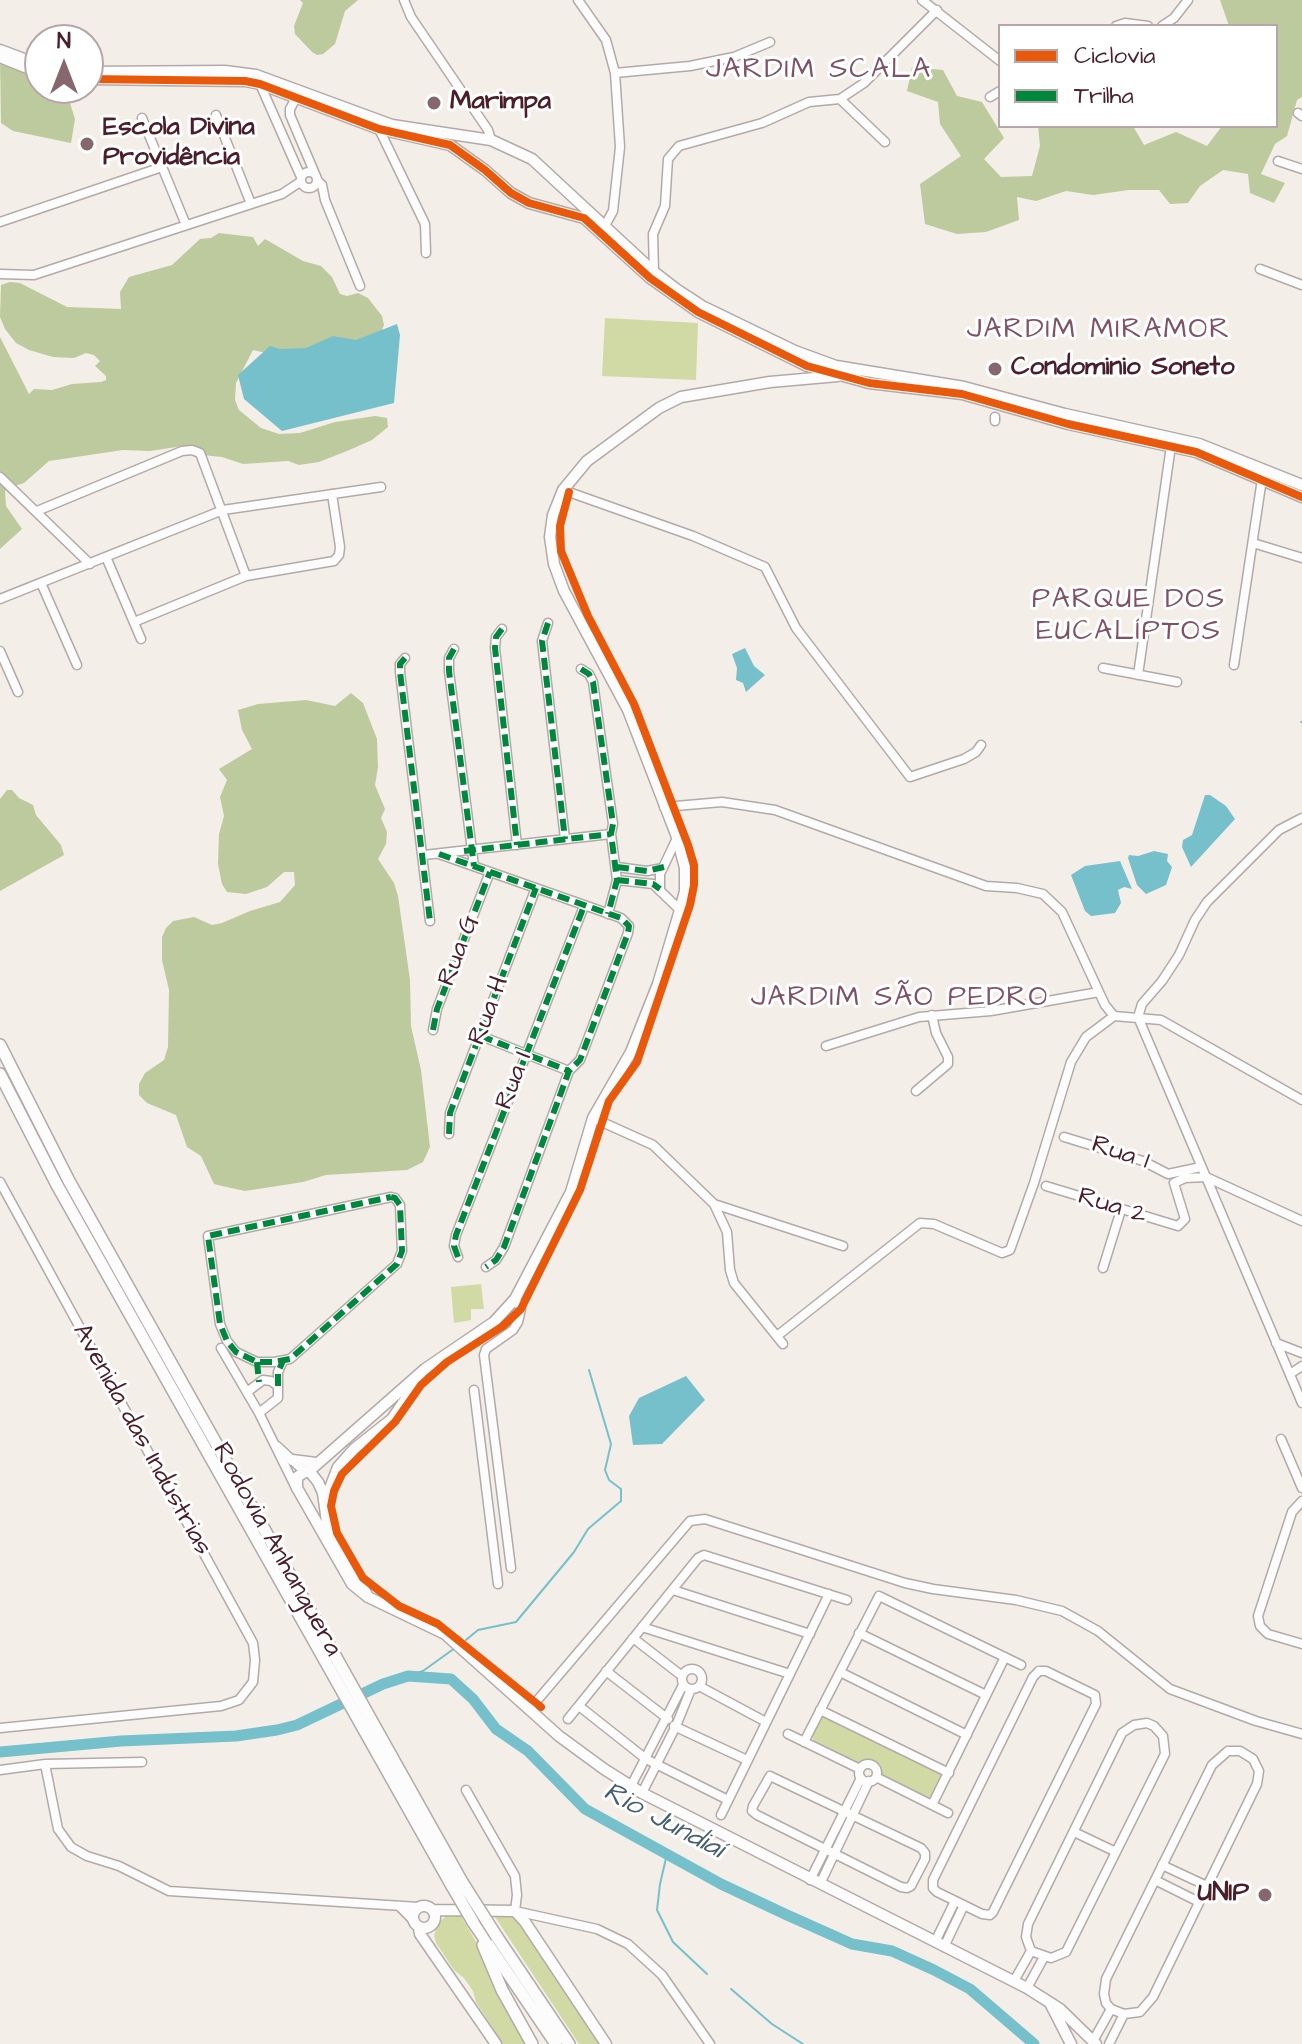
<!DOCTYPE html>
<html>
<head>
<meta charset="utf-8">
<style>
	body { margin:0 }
	#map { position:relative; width:1302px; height:2044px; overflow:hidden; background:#f4eee8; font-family:"Architects Daughter",sans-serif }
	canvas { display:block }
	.legend { position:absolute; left:998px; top:24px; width:280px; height:104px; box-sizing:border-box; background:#fff; border:2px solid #b7a5aa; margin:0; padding:10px 14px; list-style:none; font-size:24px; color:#4a1f2b }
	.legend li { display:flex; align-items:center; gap:16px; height:40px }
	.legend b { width:40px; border:2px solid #b7a5aa }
	.north { position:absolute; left:24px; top:24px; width:80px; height:80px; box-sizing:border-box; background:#fff; border:2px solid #b7a5aa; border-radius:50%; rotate:0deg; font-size:22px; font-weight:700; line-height:32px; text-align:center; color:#4a1f2b }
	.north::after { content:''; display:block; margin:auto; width:28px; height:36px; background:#86676d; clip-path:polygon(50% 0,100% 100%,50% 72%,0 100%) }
</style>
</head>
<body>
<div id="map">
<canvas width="1302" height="2044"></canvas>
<ul class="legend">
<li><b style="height:10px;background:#e8590c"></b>Ciclovia</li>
<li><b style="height:10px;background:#00873e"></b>Trilha</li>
</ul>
<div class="north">N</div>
</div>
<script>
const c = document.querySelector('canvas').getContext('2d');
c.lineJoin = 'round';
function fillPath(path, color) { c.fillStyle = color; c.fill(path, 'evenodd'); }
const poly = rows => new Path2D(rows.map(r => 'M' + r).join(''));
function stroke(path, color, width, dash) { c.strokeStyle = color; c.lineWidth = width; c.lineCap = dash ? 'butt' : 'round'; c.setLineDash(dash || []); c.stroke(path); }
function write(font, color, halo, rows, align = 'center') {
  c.font = font + ' "Architects Daughter",sans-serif'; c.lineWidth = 6; c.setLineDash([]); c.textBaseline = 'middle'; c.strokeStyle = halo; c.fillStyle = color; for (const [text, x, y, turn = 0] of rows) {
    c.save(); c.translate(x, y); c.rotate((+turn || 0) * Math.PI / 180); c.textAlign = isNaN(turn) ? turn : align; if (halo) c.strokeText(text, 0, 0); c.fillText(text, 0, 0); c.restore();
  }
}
fillPath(poly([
	[605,318,698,323,696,380,602,376],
	[481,1284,484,1309,471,1309,471,1320,454,1323,451,1287],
	[822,1716,940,1772,941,1777,934,1793,930,1797,924,1796,880,1774,879,1765,871,1759,858,1763,815,1742,811,1735],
	[458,1911,482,1952,498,1991,526,2044,503,2044,476,2002,473,1991,464,1978,454,1970,436,1943,434,1936,438,1923,450,1913],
	[493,1914,516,1918,602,2044,579,2044]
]), '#d1daa4');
fillPath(poly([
	[300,0,358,0,345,11,335,44,323,54,317,55,312,52,295,34,294,26,303,3],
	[1220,0,1302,0,1302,97,1297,100,1287,136,1275,144,1261,174,1285,183,1274,203,1250,193,1248,174,1223,170,1200,186,1188,203,1170,204,1159,190,1129,190,1093,195,1066,191,1036,201,1017,197,1019,220,986,232,957,234,925,224,920,184,961,156,940,124,938,102,907,91,912,67,943,70,957,96,982,102,1004,138,984,159,1001,177,1032,176,1040,146,1038,126,1133,126,1144,145,1176,132,1207,146,1222,126,1276,126,1276,26,1229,26],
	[0,58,40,80,40,88,53,88,70,103,75,119,71,143,13,131,1,123],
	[219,233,253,237,258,246,265,239,303,261,321,266,332,277,340,294,347,296,358,293,368,298,382,316,384,325,381,332,372,340,288,358,253,350,236,383,235,400,239,410,261,428,279,434,300,433,335,422,375,416,387,418,388,427,372,440,347,451,319,462,299,465,288,461,243,464,222,457,202,455,183,446,150,451,123,450,49,461,24,483,5,489,6,506,22,529,0,549,0,337,29,394,34,389,52,390,72,384,101,382,106,380,106,376,95,366,100,361,94,355,86,353,74,358,53,357,29,350,16,343,5,329,0,317,1,285,10,282,20,283,67,307,121,309,120,292,129,277,172,265,200,239,211,238],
	[351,693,363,703,377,739,378,767,375,785,385,809,381,818,387,832,386,844,378,859,394,883,398,896,410,980,411,1026,421,1070,430,1147,423,1162,407,1170,326,1175,303,1182,245,1191,222,1186,214,1184,201,1156,187,1147,176,1115,147,1103,139,1095,139,1084,145,1073,164,1060,168,1047,169,990,162,960,162,937,166,928,173,921,194,917,212,925,222,923,250,911,280,902,295,885,294,872,284,872,267,887,246,894,227,892,222,884,218,864,219,834,224,816,220,797,227,780,219,769,252,749,242,730,238,710,258,704,306,700,335,706],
	[7,790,12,790,19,798,33,805,36,815,61,845,64,855,0,891,0,799]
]), '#bdca9d');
fillPath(poly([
	[397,324,400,335,394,403,282,431,244,399,238,375,270,346,280,349,306,348,333,336,356,340],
	[745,648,754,666,765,675,746,692,743,683,736,680,737,668,732,654],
	[1205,795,1210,795,1226,806,1235,819,1191,867,1182,847,1183,840,1192,835],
	[1154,851,1168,854,1167,861,1172,867,1166,885,1146,894,1137,885,1128,858,1129,855,1138,856],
	[1120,861,1132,889,1124,887,1118,890,1121,903,1115,913,1091,916,1085,911,1071,875,1085,866],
	[686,1376,705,1400,662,1444,633,1445,629,1416,639,1398]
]), '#76c0cb');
stroke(poly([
	[1301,722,1302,722],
	[466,1640,478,1630,516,1622,574,1552,588,1529,621,1501,621,1489,609,1480,605,1470,611,1444,589,1370],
	[408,1676,423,1671,455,1648],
	[667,1854,660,1884,657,1910,673,1942,707,1974],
	[731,1989,772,2024,803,2044]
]), '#76c0cb', 2);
stroke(poly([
	[0,1752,121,1741,236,1736,277,1730,297,1725,383,1684,408,1676,451,1679,473,1699,496,1729,528,1751,585,1809,721,1884,787,1915,852,1944,892,1951,934,1970,970,1989,1034,2044]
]), '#76c0cb', 11);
const minor = poly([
	[404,0,411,17,488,130,491,140],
	[578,0,606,40,615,73,620,147,613,211,602,231],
	[922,0,1000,61],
	[1116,26,1125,23,1148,26],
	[1162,26,1174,18,1188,0],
	[615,73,690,66,734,57,770,42],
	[260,84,301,177],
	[990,97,1000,91],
	[296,98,290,109,290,115,315,174],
	[840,99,864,83,937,10],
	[1298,113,1302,116],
	[216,115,251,204],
	[142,118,186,225],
	[379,129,425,224,426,253],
	[1278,161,1302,169],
	'301 180a8 8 0 1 1 16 0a8 8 0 1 1-16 0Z',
	[317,180,322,185,325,200,360,286],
	[0,222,162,167],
	[1260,269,1302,285],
	[654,272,653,234,665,206,668,159,679,146,762,123,809,102,840,99,885,142],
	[0,274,34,275,282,194,300,182],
	[995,421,995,417],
	[0,477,90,564],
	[563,490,693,536,765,567,796,628,910,777,964,759,976,752,981,745],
	[37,511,182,451,192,450,200,453,246,576],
	[1253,543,1302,558],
	[106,557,141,639],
	[41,583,77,665],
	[0,599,223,510,381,487],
	[134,622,246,576,334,561,339,555,340,547,332,494],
	[548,623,542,641,565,839],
	[502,629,496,637,495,648,517,845],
	[454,649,449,658,449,671,474,866],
	[0,651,18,692],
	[405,658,400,664,400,672,430,921],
	[1234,665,1262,479],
	[1103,668,1177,682],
	[581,669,589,674,593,682,613,824,611,834,617,880,608,914],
	[1138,675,1171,446],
	[664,807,722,802,775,810,986,886,1017,888,1043,894,1062,912,1105,1005,1114,1016],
	[439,854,621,918,629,926,628,933,580,1060,569,1071,504,1247,496,1260,486,1267],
	[424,855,611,834],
	[617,867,647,871,663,868],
	[617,880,653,884,680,910],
	[660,889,660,874,677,838],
	[1138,1017,1302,1403],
	[1138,1017,1142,1004,1162,981,1179,955,1195,920,1207,902,1279,830,1302,818],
	[433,1030,437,1009,490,872],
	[481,1036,569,1071],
	[826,1046,919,1017,991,1011,1099,992],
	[916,1091,948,1064,948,1057,936,1033,932,1015],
	[593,1118,653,1145,714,1204,727,1232,730,1270,734,1283,783,1344],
	[449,1134,450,1113,536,888],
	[1064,1137,1143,1161,1168,1174,1201,1167],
	[0,1182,253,1643,255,1660,253,1682,239,1700,221,1706,0,1728],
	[1046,1186,1178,1226,1185,1219,1174,1183,1185,1178,1206,1177,1302,1221],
	[391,1197,395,1198,400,1205,402,1251,397,1264,290,1359,274,1362,257,1362,236,1352,227,1341,220,1324,208,1236,391,1197],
	[714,1204,843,1246],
	[458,1257,454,1246,456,1235,584,906],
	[1103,1268,1121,1210],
	[777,1336,920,1223,934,1224,1002,1253,1010,1250,1034,1183,1071,1062,1086,1037,1114,1016,1161,1020,1302,1100],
	[1276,1343,1302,1353],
	[221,1348,259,1413,296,1488],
	[1290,1374,1302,1366],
	[278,1386,278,1372,283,1361],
	[474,1390,498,1584],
	[247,1392,263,1380,271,1381,278,1386,278,1398,259,1413],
	[1281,1439,1302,1488],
	[277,1446,305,1472],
	[1302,1501,1292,1512,1258,1616,1260,1626,1268,1634,1302,1644],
	[511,1568,484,1355,486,1349,513,1330,518,1322,521,1309,515,1299],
	[673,1590,810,1634],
	[642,1627,790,1674],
	[859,1633,986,1695],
	[633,1638,682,1676],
	'682 1679a10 10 0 1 1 20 0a10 10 0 1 1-20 0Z',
	[606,1671,668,1719],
	[1039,1671,1046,1671,1095,1695,1096,1704,993,1912,990,1915,982,1914,937,1892,933,1888,933,1880,1033,1677,1039,1671],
	[840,1672,967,1735],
	[699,1686,766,1722],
	[579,1706,646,1759,728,1800],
	[529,1710,690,1521,705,1519,905,1583,933,1589,1016,1600,1062,1611,1098,1631,1170,1689,1256,1721,1302,1734],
	[820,1710,949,1773],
	[568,1719,698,1558,704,1555,847,1600],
	[1147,1723,1154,1726,1163,1736,1165,1754,1066,1952,1051,1958,1031,1951,1026,1937,1028,1924,1122,1733,1134,1725,1147,1723],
	[674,1726,747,1760],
	[788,1734,860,1769],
	[804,1742,879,1596,1021,1665],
	[1228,1751,1240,1751,1253,1759,1259,1771,1257,1784,1153,1997,1140,2012,1124,2014,1111,2009,1106,2003,1104,1994,1106,1979,1212,1765,1228,1751],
	[45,1764,58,1829,71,1847,87,1856,119,1866,169,1891,418,1907],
	'859 1773a9 9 0 1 1 18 0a9 9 0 1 1-18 0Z',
	[0,1770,45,1764,142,1762],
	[770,1776,921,1848,925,1853,925,1859,911,1886,907,1888,901,1887,757,1815,752,1811,753,1806,770,1776],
	[876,1777,948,1813],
	[631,1786,683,1685],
	[466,1790,515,1876,517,1895,515,1911,597,1929,628,1944,662,1975,710,2044],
	[642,1793,676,1726,691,1689],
	[932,1805,1005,1657],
	[721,1815,829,1594],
	[1074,1832,1116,1852],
	[1162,1865,1207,1886],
	[810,1880,861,1778],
	[1155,1880,1199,1902],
	[820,1884,869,1781],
	[399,1906,413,1920],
	[935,1942,955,1901],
	[944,1947,964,1905],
	[1014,1981,1031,1951],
	[1027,1988,1044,1957],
	[1093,2041,1111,2009],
	[1109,2044,1124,2014]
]);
const major = poly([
	[0,50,40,65],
	[0,57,40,73],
	[88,72,225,71,256,75,392,125,491,140,532,159,654,272,676,289,702,306,795,351,836,366,964,387,1065,414,1199,444,1302,485],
	[88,79,245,81,260,84,379,129,450,145,485,170,511,193,529,203,584,218,650,278,698,312,807,366,869,383,962,394,1068,424,1196,452,1302,497],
	[292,1460,316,1463],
	[308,1472,425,1369,494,1322,515,1299,571,1192,593,1118,631,1052,658,984,680,910,685,891,685,868,677,837,628,710,564,591,554,564,550,537,553,515,563,490,587,461,659,408,681,397,770,382,838,376],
	[325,1501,338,1467,354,1449,392,1419,420,1378],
	[368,1597,327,1522,323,1493,318,1482,310,1472,305,1472,297,1477,297,1488,352,1584,368,1597,445,1634,559,1736,604,1769,642,1793,1027,1988,1060,2009,1096,2044],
	'413 1917a11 11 0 1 1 22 0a11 11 0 1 1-22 0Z',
	[433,1910,515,1911,525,1922,606,2044],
	[419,1927,420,1934,496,2044],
	[1050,2003,1071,2044]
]);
const highway = poly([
	[0,1045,69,1181,462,1882],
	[0,1074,57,1185,452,1886],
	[473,1922,556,2044],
	[497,1937,569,2044],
	[483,1945,502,1990,532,2044]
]);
stroke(minor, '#b3aaa8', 11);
stroke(major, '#b3aaa8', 13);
stroke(highway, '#b3aaa8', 14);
stroke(minor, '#fdfcfc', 8);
stroke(major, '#fdfcfc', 10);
stroke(highway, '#fdfcfc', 11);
const highwayBridge = poly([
	[462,1882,497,1937],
	[452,1886,473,1922]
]);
stroke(highwayBridge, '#b3aaa8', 14, []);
stroke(highwayBridge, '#fdfcfc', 11);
stroke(poly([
	[548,623,542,641,565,839],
	[502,629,496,637,495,648,517,845],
	[454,649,449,658,449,671,474,866],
	[405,658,400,664,400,672,430,921],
	[581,669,589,674,593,682,613,824,611,834,617,880,608,914],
	[464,851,611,834],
	[439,854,621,918,629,926,628,933,580,1060,569,1071,504,1247,496,1260,486,1267],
	[617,867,647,871,664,867],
	[617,880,653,884,660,889],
	[433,1030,437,1009,490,872],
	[481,1036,569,1071],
	[449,1134,450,1113,536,888],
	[391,1197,395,1198,400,1205,402,1251,397,1264,290,1359,274,1362,257,1362,236,1352,227,1341,220,1324,208,1236,391,1197],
	[458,1257,454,1246,456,1235,584,906],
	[257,1362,259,1382],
	[278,1386,278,1372,283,1361]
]), '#00873e', 6, [12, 6]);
stroke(poly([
	[88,79,245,81,260,84,379,129,450,145,485,170,511,193,529,203,584,218,650,278,698,312,807,366,869,383,962,394,1068,424,1196,452,1302,497],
	[541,1707,438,1624,399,1606,363,1578,337,1533,331,1506,334,1491,342,1474,395,1422,421,1385,447,1362,503,1326,521,1309,580,1190,609,1101,637,1062,690,905,694,885,694,865,688,845,634,704,588,616,561,551,560,526,569,492]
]), '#e8590c', 8);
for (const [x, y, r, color] of [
	[434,103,8,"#86676d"],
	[87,144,8,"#86676d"],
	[995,369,8,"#86676d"],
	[1265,1895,8,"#86676d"]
]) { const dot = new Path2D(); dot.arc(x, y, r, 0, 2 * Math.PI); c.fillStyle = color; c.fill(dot); stroke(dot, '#fff', 3); }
write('bold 26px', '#4a1f2b', '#fff', [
	["Marimpa",450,103],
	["Escola Divina",103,129],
	["Providência",103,159],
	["Condominio Soneto",1011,369],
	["UNIP",1249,1895,"right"]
], 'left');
write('26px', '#4a1f2b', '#fff', [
	["Rua G",460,951,-69],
	["Rua H",490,1011,-69],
	["Rua I",515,1081,-69],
	["Rua 1",1120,1154,18],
	["Rua 2",1112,1207,17],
	["Avenida das Indústrias",141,1440,61],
	["Rodovia Anhanguera",276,1550,61]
]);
c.letterSpacing = '2px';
write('28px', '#805265', '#fff', [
	["JARDIM SCALA",819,71],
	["JARDIM MIRAMOR",1099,331],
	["PARQUE DOS",1129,601],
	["EUCALÍPTOS",1129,633],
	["JARDIM SÃO PEDRO",900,999]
]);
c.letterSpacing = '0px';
write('italic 28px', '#465f6e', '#fff', [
	["Rio Jundiaí",663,1822,28]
]);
</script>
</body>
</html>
